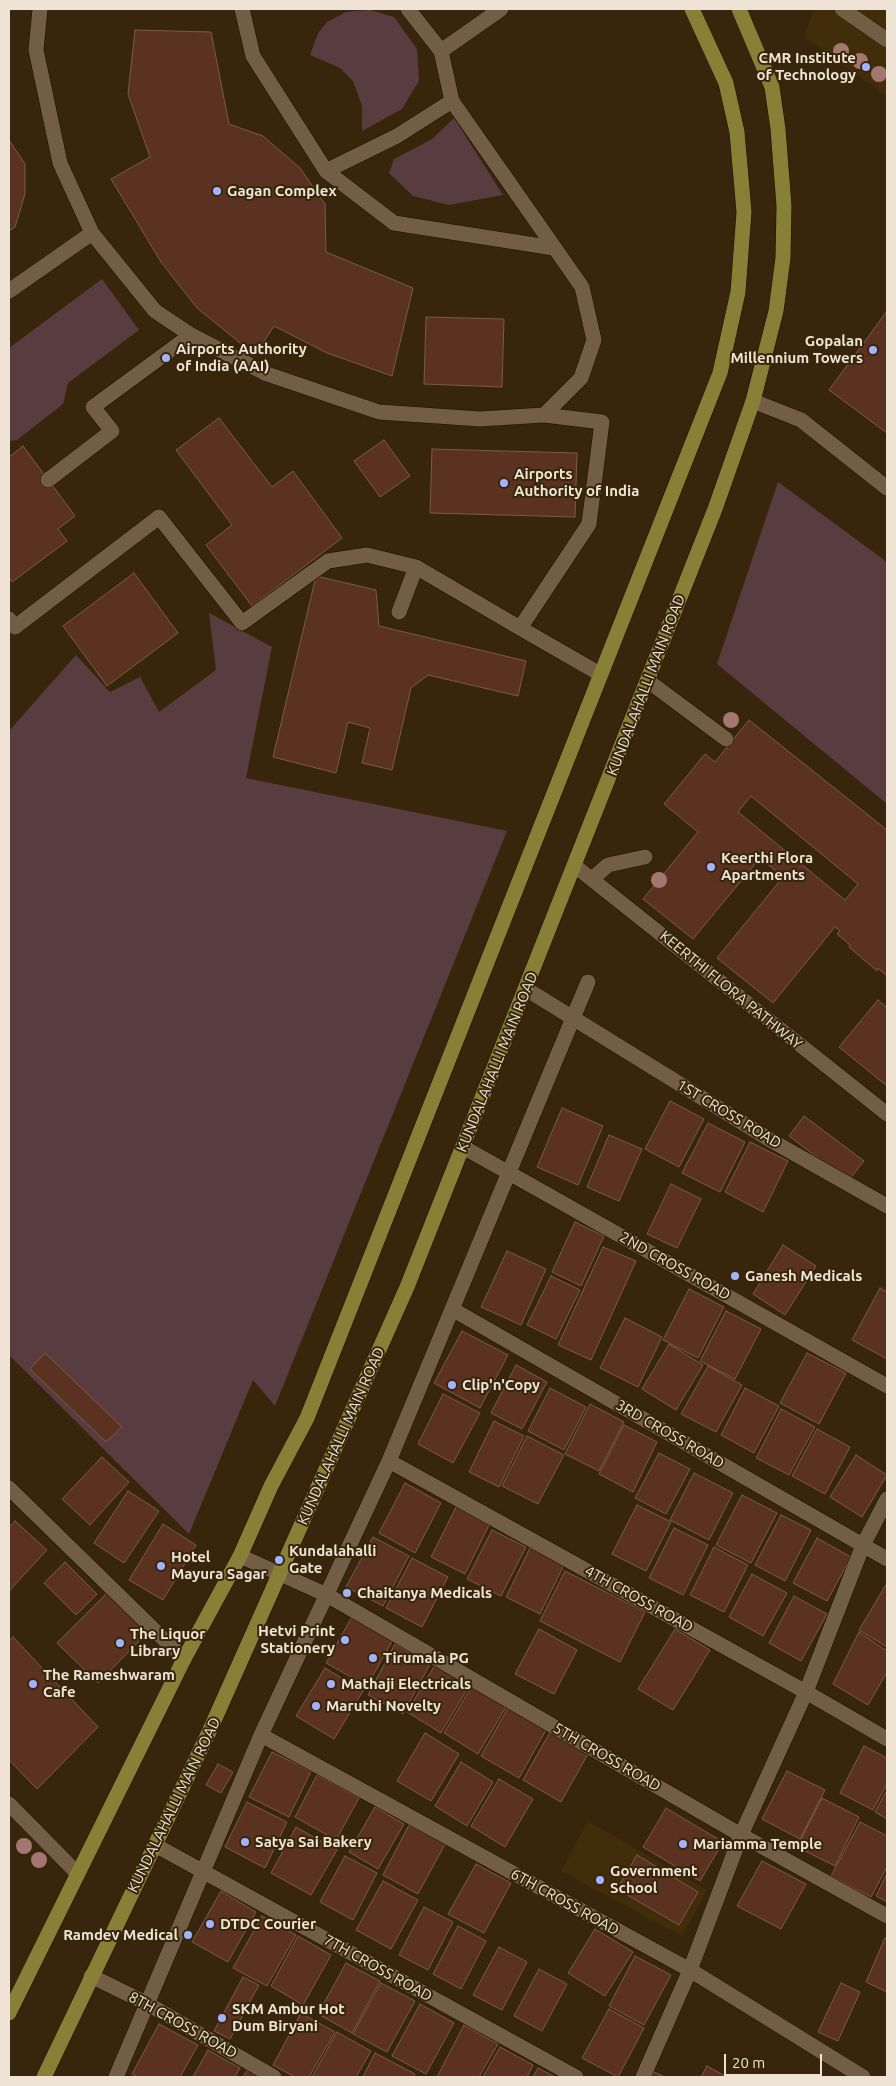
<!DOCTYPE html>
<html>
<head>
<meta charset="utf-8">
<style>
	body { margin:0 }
	#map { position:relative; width:896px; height:2086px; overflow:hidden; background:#37260c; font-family:Ubuntu,sans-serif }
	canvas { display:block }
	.frame { position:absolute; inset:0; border:10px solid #eee3d4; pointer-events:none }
	.scale { position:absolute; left:724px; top:2054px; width:98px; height:22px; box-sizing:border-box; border:2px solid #eee3d4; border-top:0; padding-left:6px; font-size:15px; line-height:18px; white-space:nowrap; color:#eee3d4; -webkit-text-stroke:4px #37260c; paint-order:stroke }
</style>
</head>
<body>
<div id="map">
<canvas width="896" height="2086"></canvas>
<div class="frame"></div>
<div class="scale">20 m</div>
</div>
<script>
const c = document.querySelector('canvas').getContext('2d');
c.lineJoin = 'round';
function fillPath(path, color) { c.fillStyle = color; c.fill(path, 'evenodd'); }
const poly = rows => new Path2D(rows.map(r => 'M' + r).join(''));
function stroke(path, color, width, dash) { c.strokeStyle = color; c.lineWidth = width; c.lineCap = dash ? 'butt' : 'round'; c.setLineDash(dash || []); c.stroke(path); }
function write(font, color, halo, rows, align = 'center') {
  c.font = font + ' Ubuntu,sans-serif'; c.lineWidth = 4; c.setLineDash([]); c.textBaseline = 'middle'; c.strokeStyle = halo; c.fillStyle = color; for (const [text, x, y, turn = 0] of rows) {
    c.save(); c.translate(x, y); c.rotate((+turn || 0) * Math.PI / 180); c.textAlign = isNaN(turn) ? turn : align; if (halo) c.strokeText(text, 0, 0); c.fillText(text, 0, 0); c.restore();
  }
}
fillPath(poly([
	[814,9,887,9,887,97,804,36],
	[588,1821,707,1890,682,1936,561,1871],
	[637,1855,698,1892,679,1925,618,1889]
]), '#412d0a');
fillPath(poly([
	[370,10,394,17,417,49,419,81,402,109,362,131,362,106,353,81,340,68,310,55,318,33,327,22,346,12],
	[454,118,503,195,449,205,413,196,389,173,394,159,432,139],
	[102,279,139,330,68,383,63,404,17,440,9,441,9,348],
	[778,482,887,562,887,804,717,664],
	[209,613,272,647,246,778,507,831,275,1406,253,1380,189,1534,9,1355,9,731,76,655,110,692,140,677,159,712,216,670]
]), '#583c3f');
const building = poly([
	[135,30,211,32,229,124,263,136,300,168,325,204,326,252,413,288,392,376,327,353,274,326,255,355,197,308,161,262,111,179,150,157,128,94,135,30],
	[9,140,25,164,25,194,15,227,9,231,9,140],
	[887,311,887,433,829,390,887,311],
	[426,317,504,319,502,387,424,384,426,317],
	[219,418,272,487,293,471,342,538,252,606,206,545,232,525,176,450,219,418],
	[384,440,410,476,380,497,354,461,384,440],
	[23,446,75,516,58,529,67,541,12,582,9,577,9,457,23,446],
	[432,449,577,453,575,517,430,513,432,449],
	[134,573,178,633,107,686,63,626,134,573],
	[316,576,376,590,379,626,526,661,518,696,428,675,411,688,392,770,362,763,370,728,348,722,336,773,273,757,316,576],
	[749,720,887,830,887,976,878,968,877,971,849,947,850,945,837,934,840,931,835,927,773,1003,717,958,783,877,760,858,693,939,643,899,698,832,664,804,705,754,715,762,749,720],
	[751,796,858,884,845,900,738,812,751,796],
	[878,1000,886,1007,887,1005,887,1086,839,1047,878,1000],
	[670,1101,704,1119,679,1167,645,1149,670,1101],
	[562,1108,603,1126,578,1185,537,1167,562,1108],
	[804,1116,864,1161,848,1181,789,1136,804,1116],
	[708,1123,745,1142,720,1192,682,1173,708,1123],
	[609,1135,642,1149,619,1201,587,1187,609,1135],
	[750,1142,788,1161,763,1212,725,1192,750,1142],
	[671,1184,701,1199,677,1248,647,1234,671,1184],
	[575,1222,604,1236,581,1286,552,1272,575,1222],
	[783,1245,816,1266,785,1315,753,1294,783,1245],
	[603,1247,636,1261,591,1360,558,1345,603,1247],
	[507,1251,546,1269,521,1325,481,1307,507,1251],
	[551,1276,580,1290,556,1339,527,1325,551,1276],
	[880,1288,887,1292,887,1359,852,1340,880,1288],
	[689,1289,724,1307,698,1358,663,1340,689,1289],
	[726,1311,761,1329,735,1379,700,1361,726,1311],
	[625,1318,662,1337,638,1387,600,1368,625,1318],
	[462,1331,508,1355,480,1408,434,1383,462,1331],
	[669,1344,703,1365,676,1410,642,1389,669,1344],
	[45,1353,122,1427,106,1442,30,1369,45,1353],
	[807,1353,846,1373,819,1424,780,1403,807,1353],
	[516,1365,547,1382,522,1429,491,1413,516,1365],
	[708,1366,742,1385,716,1432,681,1414,708,1366],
	[550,1388,586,1407,564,1450,528,1431,550,1388],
	[745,1388,779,1406,754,1453,721,1435,745,1388],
	[443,1394,480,1413,453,1463,418,1444,443,1394],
	[590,1404,624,1422,599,1471,565,1454,590,1404],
	[781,1409,815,1427,789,1475,756,1458,781,1409],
	[494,1421,524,1436,499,1487,469,1472,494,1421],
	[624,1425,657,1442,633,1492,599,1474,624,1425],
	[817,1429,850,1447,825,1494,792,1476,817,1429],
	[527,1436,564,1455,538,1504,502,1486,527,1436],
	[659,1453,690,1469,666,1514,635,1498,659,1453],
	[856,1455,887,1475,862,1517,830,1497,856,1455],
	[102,1457,129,1482,90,1525,62,1499,102,1457],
	[694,1473,733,1493,709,1540,670,1520,694,1473],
	[405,1483,441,1503,415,1553,379,1533,405,1483],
	[128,1491,159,1511,124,1563,94,1543,128,1491],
	[742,1495,777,1513,751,1563,716,1545,742,1495],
	[637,1505,671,1522,646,1571,612,1554,637,1505],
	[456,1507,489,1525,465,1574,431,1557,456,1507],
	[781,1515,811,1530,785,1581,755,1565,781,1515],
	[15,1521,47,1550,9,1591,9,1527,15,1521],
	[163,1524,196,1545,163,1600,129,1580,163,1524],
	[674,1528,708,1545,683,1595,649,1578,674,1528],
	[492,1530,526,1547,501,1596,467,1579,492,1530],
	[373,1537,409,1556,383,1606,346,1587,373,1537],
	[817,1538,851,1557,827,1601,793,1583,817,1538],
	[714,1547,748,1565,724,1612,690,1595,714,1547],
	[530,1548,564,1565,540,1614,506,1597,530,1548],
	[412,1558,448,1577,422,1627,386,1608,412,1558],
	[65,1562,97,1594,76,1615,44,1583,65,1562],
	[565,1571,645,1612,620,1662,540,1621,565,1571],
	[752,1574,787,1593,763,1636,729,1617,752,1574],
	[887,1583,887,1647,859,1630,887,1583],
	[107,1593,147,1633,98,1683,57,1643,107,1593],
	[794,1596,827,1614,801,1661,769,1643,794,1596],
	[353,1615,394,1638,367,1686,326,1663,353,1615],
	[539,1629,577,1650,554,1694,515,1674,539,1629],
	[675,1629,710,1650,673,1710,638,1689,675,1629],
	[859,1632,887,1651,887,1672,868,1705,833,1684,859,1632],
	[13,1637,98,1727,37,1789,9,1760,9,1641,13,1637],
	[395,1644,430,1664,403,1714,368,1695,395,1644],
	[435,1665,469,1686,441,1733,407,1712,435,1665],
	[325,1668,363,1691,334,1739,296,1716,325,1668],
	[472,1686,506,1707,478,1754,444,1733,472,1686],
	[508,1708,546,1730,519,1778,481,1756,508,1708],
	[550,1732,588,1754,561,1802,523,1780,550,1732],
	[425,1733,459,1754,431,1801,397,1781,425,1733],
	[864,1746,887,1758,887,1784,873,1810,840,1793,864,1746],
	[272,1752,311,1771,289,1817,249,1797,272,1752],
	[461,1762,493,1782,467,1826,435,1806,461,1762],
	[218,1764,233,1772,221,1793,206,1785,218,1764],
	[787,1771,825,1790,800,1839,762,1819,787,1771],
	[317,1775,359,1798,336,1840,295,1817,317,1775],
	[499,1779,533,1799,505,1847,471,1826,499,1779],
	[887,1790,887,1819,875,1812,887,1790],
	[822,1798,859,1817,835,1866,797,1847,822,1798],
	[247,1802,287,1822,265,1868,225,1847,247,1802],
	[375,1807,404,1824,378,1869,349,1852,375,1807],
	[666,1808,723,1842,700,1881,643,1847,666,1808],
	[860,1822,887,1836,887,1867,871,1897,831,1876,860,1822],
	[409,1825,445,1844,418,1894,383,1875,409,1825],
	[296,1827,337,1850,311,1895,271,1873,296,1827],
	[637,1855,698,1892,679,1925,617,1889,637,1855],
	[345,1856,377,1873,353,1920,320,1902,345,1856],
	[762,1861,806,1884,781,1929,737,1906,762,1861],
	[476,1864,511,1883,484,1933,448,1914,476,1864],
	[887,1873,887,1902,876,1896,887,1873],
	[383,1881,418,1900,391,1949,356,1930,383,1881],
	[221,1891,256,1912,228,1962,192,1942,221,1891],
	[424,1907,453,1922,428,1970,399,1955,424,1907],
	[262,1916,296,1935,267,1986,233,1968,262,1916],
	[458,1926,486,1941,461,1989,433,1974,458,1926],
	[595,1929,633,1952,605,1996,568,1973,595,1929],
	[298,1936,331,1955,303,2005,271,1986,298,1936],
	[885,1938,887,1939,887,1992,866,1982,885,1938],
	[499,1947,527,1962,502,2010,473,1995,499,1947],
	[635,1956,671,1975,644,2025,609,2006,635,1956],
	[346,1963,380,1981,352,2033,318,2014,346,1963],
	[539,1969,567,1984,542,2031,514,2016,539,1969],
	[243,1977,259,1985,230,2039,214,2031,243,1977],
	[381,1983,415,2001,387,2052,353,2034,381,1983],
	[841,1983,860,1992,838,2041,818,2032,841,1983],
	[420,2004,454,2023,426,2074,392,2056,420,2004],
	[609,2009,644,2028,618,2077,582,2058,609,2009],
	[301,2013,335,2032,309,2077,295,2077,273,2065,301,2013],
	[159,2024,198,2045,180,2077,138,2077,132,2074,159,2024],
	[464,2025,498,2044,479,2077,437,2077,464,2025],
	[337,2032,371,2051,356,2077,312,2077,337,2032],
	[500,2047,533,2065,527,2077,483,2077,500,2047],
	[208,2050,240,2068,235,2077,193,2077,208,2050],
	[375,2053,415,2074,413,2077,363,2077,375,2053],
	[707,2066,727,2077,701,2077,707,2066],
	[538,2068,555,2077,533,2077,538,2068],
	[248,2069,263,2077,243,2077,248,2069],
	[654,2072,665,2077,651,2077,654,2072]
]);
fillPath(building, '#5b3220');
stroke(building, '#7a5a4d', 1);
const service = poly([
	[40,9,36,50,60,163,92,233,155,311,191,335,267,374,379,412,480,419,544,415,581,378,594,340,582,287,452,101,441,51,501,9],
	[242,9,253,56,326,171,394,223,554,248],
	[408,9,441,51],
	[842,9,887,40],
	[326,171,397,136,452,101],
	[9,291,92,233],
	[48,480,112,431,93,407,191,335],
	[399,612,416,567,520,628,589,524,602,422,544,415],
	[9,619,15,627,159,517,242,623,328,561,367,555,416,567],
	[520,628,600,674]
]);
const minor = poly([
	[753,401,801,420,887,488],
	[648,681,726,739],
	[575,866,887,1114],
	[592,879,608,865,645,857],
	[526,989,772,1141,887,1206],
	[463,1147,887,1386],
	[452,1309,887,1559],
	[389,1461,806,1692,887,1739],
	[9,1488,184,1659],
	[240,1556,327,1595,741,1835,887,1916],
	[261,1735,690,1970,863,2077],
	[9,1804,77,1873],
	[155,1845,576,2077],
	[91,1976,148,2004,274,2077],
	[116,2077,261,1735,389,1461,588,982],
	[643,2077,690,1970,741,1835,806,1692,863,1545,887,1499]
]);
const primary = poly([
	[9,2013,184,1659,240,1556,271,1486,307,1418,720,373,738,292,744,212,737,132,726,83,692,9],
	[44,2077,209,1732,407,1287,715,509,753,401,776,311,783,258,784,206,778,129,772,87,739,9]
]);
stroke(service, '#1e0f00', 16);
stroke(minor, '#1e0f00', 16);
stroke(primary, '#1e0f00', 16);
stroke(service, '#725e44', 15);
stroke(minor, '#725e44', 15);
stroke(primary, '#898038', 15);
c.fillStyle = '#a3776f';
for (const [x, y] of [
	[841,51],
	[860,61],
	[879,74],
	[731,720],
	[659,880],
	[24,1846],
	[39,1860]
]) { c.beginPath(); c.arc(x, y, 8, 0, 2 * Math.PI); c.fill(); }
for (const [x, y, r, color] of [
	[866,67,5,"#a3b2fd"],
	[217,191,5,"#a3b2fd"],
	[873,350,5,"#a3b2fd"],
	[166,358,5,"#a3b2fd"],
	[504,483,5,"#a3b2fd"],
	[711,867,5,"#a3b2fd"],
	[735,1276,5,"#a3b2fd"],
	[452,1385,5,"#a3b2fd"],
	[279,1560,5,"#a3b2fd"],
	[161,1566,5,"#a3b2fd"],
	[347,1593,5,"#a3b2fd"],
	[345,1640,5,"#a3b2fd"],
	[120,1643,5,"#a3b2fd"],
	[373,1658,5,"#a3b2fd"],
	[33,1684,5,"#a3b2fd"],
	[331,1684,5,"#a3b2fd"],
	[316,1706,5,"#a3b2fd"],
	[245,1842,5,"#a3b2fd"],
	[683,1844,5,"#a3b2fd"],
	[600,1880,5,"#a3b2fd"],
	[210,1924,5,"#a3b2fd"],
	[188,1935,5,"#a3b2fd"],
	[222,2018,5,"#a3b2fd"]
]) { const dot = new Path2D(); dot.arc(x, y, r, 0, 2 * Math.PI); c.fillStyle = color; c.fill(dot); stroke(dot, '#37260c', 2); }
write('bold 15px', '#eee3d4', '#37260c', [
	["CMR Institute",856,58,"right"],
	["of Technology",856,75,"right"],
	["Gagan Complex",227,191],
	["Gopalan",863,341,"right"],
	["Millennium Towers",863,358,"right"],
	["Airports Authority",176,349],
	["of India (AAI)",176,366],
	["Airports",514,474],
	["Authority of India",514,491],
	["Keerthi Flora",721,858],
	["Apartments",721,875],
	["Ganesh Medicals",745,1276],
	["Clip'n'Copy",462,1385],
	["Kundalahalli",289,1551],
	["Gate",289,1568],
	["Hotel",171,1557],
	["Mayura Sagar",171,1574],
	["Chaitanya Medicals",357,1593],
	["Hetvi Print",335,1631,"right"],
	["Stationery",335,1648,"right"],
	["The Liquor",130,1634],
	["Library",130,1651],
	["Tirumala PG",383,1658],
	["The Rameshwaram",43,1675],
	["Cafe",43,1692],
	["Mathaji Electricals",341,1684],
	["Maruthi Novelty",326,1706],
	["Satya Sai Bakery",255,1842],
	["Mariamma Temple",693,1844],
	["Government",610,1871],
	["School",610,1888],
	["DTDC Courier",220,1924],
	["Ramdev Medical",178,1935,"right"],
	["SKM Ambur Hot",232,2009],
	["Dum Biryani",232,2026]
], 'left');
write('15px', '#eee3d4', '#37260c', [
	["KUNDALAHALLI MAIN ROAD",646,685,-69],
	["KEERTHI FLORA PATHWAY",731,990,39],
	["KUNDALAHALLI MAIN ROAD",497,1062,-68],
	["1ST CROSS ROAD",729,1114,31],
	["2ND CROSS ROAD",675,1266,29],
	["3RD CROSS ROAD",670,1434,30],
	["KUNDALAHALLI MAIN ROAD",341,1436,-66],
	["4TH CROSS ROAD",639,1599,29],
	["5TH CROSS ROAD",607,1757,30],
	["KUNDALAHALLI MAIN ROAD",174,1805,-64],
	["6TH CROSS ROAD",565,1902,29],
	["7TH CROSS ROAD",378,1968,29],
	["8TH CROSS ROAD",183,2025,29]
]);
</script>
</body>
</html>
